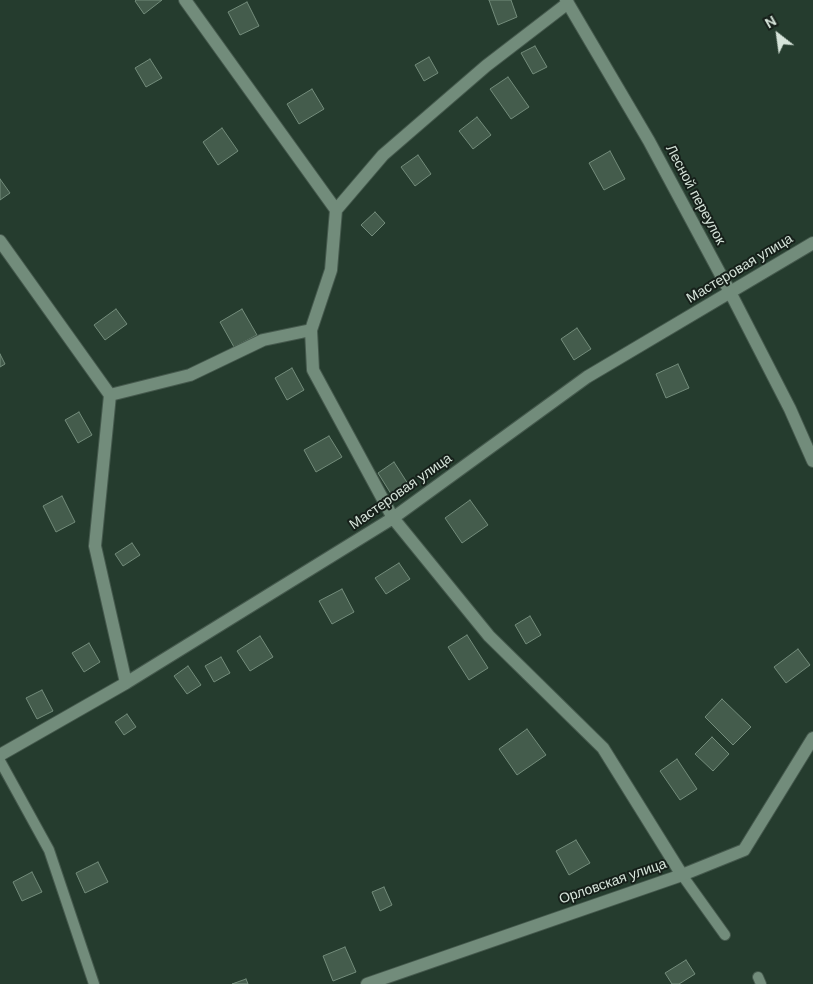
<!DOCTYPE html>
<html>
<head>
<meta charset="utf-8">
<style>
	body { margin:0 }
	#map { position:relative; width:813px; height:984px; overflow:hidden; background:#253c2e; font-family:"DM Sans",sans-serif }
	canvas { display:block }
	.north { position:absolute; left:753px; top:10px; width:50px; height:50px; -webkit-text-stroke:4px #16201a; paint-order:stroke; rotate:330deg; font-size:14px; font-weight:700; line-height:20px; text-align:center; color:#d6e4da }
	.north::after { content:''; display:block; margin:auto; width:18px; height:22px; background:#d6e4da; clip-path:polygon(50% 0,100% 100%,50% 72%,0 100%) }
</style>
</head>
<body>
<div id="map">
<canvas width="813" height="984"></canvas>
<div class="north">N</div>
</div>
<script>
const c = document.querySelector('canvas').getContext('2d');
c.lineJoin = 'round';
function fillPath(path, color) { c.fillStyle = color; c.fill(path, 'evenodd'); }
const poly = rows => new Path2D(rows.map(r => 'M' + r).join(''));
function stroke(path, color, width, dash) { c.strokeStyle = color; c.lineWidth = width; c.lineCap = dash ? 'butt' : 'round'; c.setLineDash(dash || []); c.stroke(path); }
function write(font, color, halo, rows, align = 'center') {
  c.font = font + ' "DM Sans",sans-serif'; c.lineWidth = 4; c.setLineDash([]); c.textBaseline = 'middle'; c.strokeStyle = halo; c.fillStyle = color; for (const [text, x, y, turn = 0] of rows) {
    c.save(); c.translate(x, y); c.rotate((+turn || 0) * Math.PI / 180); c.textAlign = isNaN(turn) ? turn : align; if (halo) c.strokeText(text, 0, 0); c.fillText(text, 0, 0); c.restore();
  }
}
const building = poly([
	[136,0,162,0,144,14,135,1,136,0],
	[489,0,511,0,517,17,498,25,489,0],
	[247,2,259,26,240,35,228,12,247,2],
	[535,46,547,67,533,74,521,53,535,46],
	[429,57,438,73,424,81,415,65,429,57],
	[150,59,162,78,146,87,135,68,150,59],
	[508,77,529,107,511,119,490,89,508,77],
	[312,89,324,109,299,124,287,104,312,89],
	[477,117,491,135,473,149,459,131,477,117],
	[222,128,238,151,218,165,203,142,222,128],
	[610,151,625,179,604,190,589,163,610,151],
	[418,155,431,174,415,186,401,167,418,155],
	[0,179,10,193,0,200,0,179],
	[375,212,385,223,372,236,361,225,375,212],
	[116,309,127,324,105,340,94,325,116,309],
	[242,309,257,335,234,347,220,322,242,309],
	[577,328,591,349,574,360,561,339,577,328],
	[0,354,5,364,0,367,0,354],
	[678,364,689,388,666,398,656,374,678,364],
	[292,368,304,390,287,400,275,378,292,368],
	[79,412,92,435,78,443,65,420,79,412],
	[329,436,342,457,316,472,304,450,329,436],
	[394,462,410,487,393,497,378,473,394,462],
	[62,496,75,522,56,532,43,506,62,496],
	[470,500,488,525,462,543,445,518,470,500],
	[132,543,140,555,123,566,115,554,132,543],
	[399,563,410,579,386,594,375,578,399,563],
	[342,589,354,612,332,624,319,601,342,589],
	[530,616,541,635,526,644,515,625,530,616],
	[467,635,488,668,469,680,448,647,467,635],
	[260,636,273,657,250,671,237,651,260,636],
	[89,643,100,662,84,672,72,653,89,643],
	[798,649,810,665,786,683,774,667,798,649],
	[221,657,230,673,214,682,205,666,221,657],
	[188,666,201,685,187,694,174,676,188,666],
	[42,690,53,711,37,719,26,698,42,690],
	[722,699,751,727,733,745,705,717,722,699],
	[127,714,136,727,124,735,115,722,127,714],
	[527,729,546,755,517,775,499,749,527,729],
	[712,737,729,754,713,771,695,754,712,737],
	[677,759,697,789,680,800,660,771,677,759],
	[576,840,590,863,569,875,556,851,576,840],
	[98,862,108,882,85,893,76,873,98,862],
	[32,872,42,892,22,901,13,882,32,872],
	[384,887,392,905,380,911,372,892,384,887],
	[345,947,356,972,333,981,323,956,345,947],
	[686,960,695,974,679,984,672,984,665,973,686,960],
	[246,979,248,984,232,984,246,979]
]);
fillPath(building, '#445c4c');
stroke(building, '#738c7b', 1);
const lane = poly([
	[0,761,49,850,94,984],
	[682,875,725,935],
	[758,977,761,984]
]);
const street = poly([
	[185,0,336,210,331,270,311,330,313,370,393,518,489,636,603,748,682,875],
	[566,0,649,141,730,292,790,409,813,461],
	[336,210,383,155,486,66,568,3],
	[0,241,110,395,95,546,126,683],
	[110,395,190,375,263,340,311,330],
	[0,755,126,683,393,518,587,377,813,243],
	[367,984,682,875,744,850,813,738]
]);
stroke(lane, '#45594d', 12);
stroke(street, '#45594d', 14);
stroke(lane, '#728c7b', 10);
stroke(street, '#728c7b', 12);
write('14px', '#d6e4da', '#16201a', [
	["Лесной переулок",695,195,62],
	["Мастеровая улица",740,269,-31],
	["Мастеровая улица",401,492,-35],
	["Орловская улица",613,882,-19]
]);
</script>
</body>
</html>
